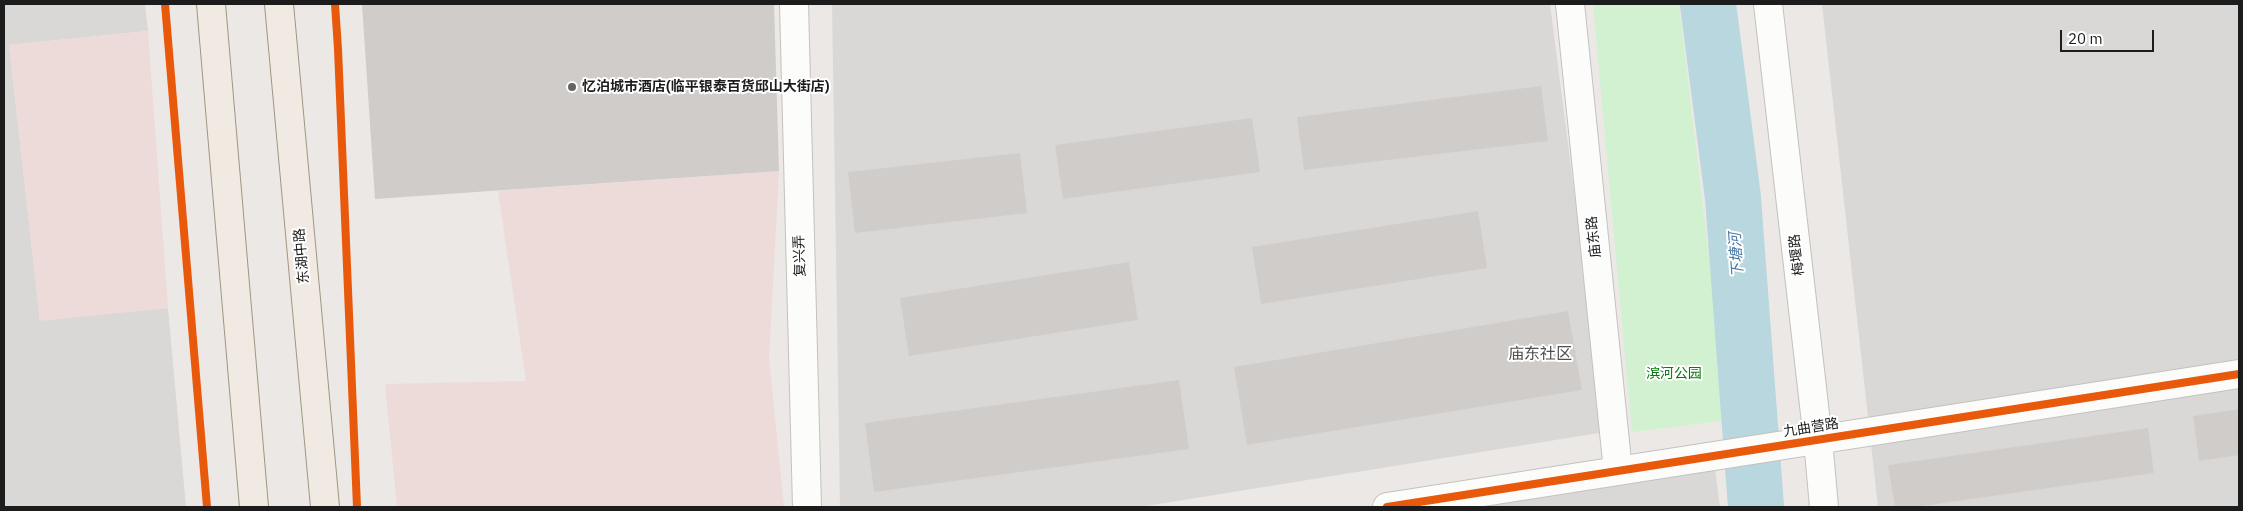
<!DOCTYPE html>
<html>
<head>
<meta charset="utf-8">
<style>
	body { margin:0 }
	#map { position:relative; width:2243px; height:511px; overflow:hidden; background:#ebe8e5; font-family:"IBM Plex Sans",sans-serif }
	canvas { display:block }
	.frame { position:absolute; inset:0; border:5px solid #1c1c1c; pointer-events:none }
	.scale { position:absolute; left:2060px; top:30px; width:94px; height:22px; box-sizing:border-box; border:2px solid #1c1c1c; border-top:0; padding-left:6px; font-size:15px; line-height:18px; white-space:nowrap; color:#1c1c1c; -webkit-text-stroke:4px #fff; paint-order:stroke }
</style>
</head>
<body>
<div id="map">
<canvas width="2243" height="511"></canvas>
<div class="frame"></div>
<div class="scale">20 m</div>
</div>
<script>
const c = document.querySelector('canvas').getContext('2d');
c.lineJoin = 'round';
function fillPath(path, color) { c.fillStyle = color; c.fill(path, 'evenodd'); }
const poly = rows => new Path2D(rows.map(r => 'M' + r).join(''));
function stroke(path, color, width, dash) { c.strokeStyle = color; c.lineWidth = width; c.lineCap = dash ? 'butt' : 'round'; c.setLineDash(dash || []); c.stroke(path); }
function write(font, color, halo, rows, align = 'center') {
  c.font = font + ' "IBM Plex Sans","Noto Sans SC",sans-serif'; c.lineWidth = 4; c.setLineDash([]); c.textBaseline = 'middle'; c.strokeStyle = halo; c.fillStyle = color; for (const [text, x, y, turn = 0] of rows) {
    c.save(); c.translate(x, y); c.rotate((+turn || 0) * Math.PI / 180); c.textAlign = isNaN(turn) ? turn : align; if (halo) c.strokeText(text, 0, 0); c.fillText(text, 0, 0); c.restore();
  }
}
fillPath(poly([
	[4,4,145,4,148,31,9,45,40,320,168,308,186,507,4,507],
	[832,4,1550,4,1605,432,1140,507,840,507],
	[1822,4,2239,4,2239,507,1878,507],
	[1715,469,1720,507,1472,507]
]), '#dad8d6');
fillPath(poly([
	[148,31,168,308,40,321,9,45],
	[779,171,769,358,784,507,397,507,385,384,526,381,498,191]
]), '#eddbda');
fillPath(poly([
	[1593,4,1679,4,1728,420,1632,432]
]), '#d2f1d1');
stroke(poly([
	[1708,4,1733,198,1756,507]
]), '#b8d7de', 56);
fillPath(poly([
	[362,4,774,4,779,171,375,199],
	[1541,86,1548,141,1304,170,1297,117],
	[1252,118,1260,172,1063,199,1055,145],
	[1020,153,1027,213,855,233,848,172],
	[1478,211,1487,268,1261,304,1252,247],
	[1129,262,1138,320,909,356,900,298],
	[1568,311,1582,390,1247,445,1234,367],
	[1179,380,1189,449,874,492,865,423],
	[2239,409,2239,455,2199,461,2193,416],
	[2148,428,2154,473,1915,507,1895,507,1888,465]
]), '#d0ccca');
const street = poly([
	[794,4,807,507],
	[1570,4,1618,471],
	[1768,4,1818,440,1824,507],
	[1387,507,2239,374]
]);
const primary = poly([
	[211,4,254,507],
	[279,4,325,507]
]);
stroke(street, '#c3c2c1', 30);
stroke(primary, '#a19581', 30);
stroke(street, '#fcfcfb', 28);
stroke(primary, '#f0eae3', 28);
stroke(poly([
	[165,4,207,507],
	[335,4,338,49,357,507],
	[1387,507,2239,374]
]), '#e8590c', 8);
for (const [x, y, r, color] of [
	[572,87,5,"#646362"]
]) { const dot = new Path2D(); dot.arc(x, y, r, 0, 2 * Math.PI); c.fillStyle = color; c.fill(dot); stroke(dot, '#fff', 2); }
write('bold 14px', '#1c1c1c', '#fff', [
	["忆泊城市酒店(临平银泰百货邱山大街店)",582,87]
], 'left');
write('14px', '#1c1c1c', '#fff', [
	["庙东路",1594,237,-96],
	["梅堰路",1797,255,-97],
	["东湖中路",302,256,-95],
	["复兴弄",800,256,-92],
	["九曲营路",1811,428,-9]
]);
write('14px', '#0c7812', '#fff', [
	["滨河公园",1674,374]
]);
write('italic 15px', '#4778a2', '#fff', [
	["下塘河",1737,255,-94]
]);
write('16px', '#4f4f4f', '#fff', [
	["庙东社区",1540,354]
]);
</script>
</body>
</html>
